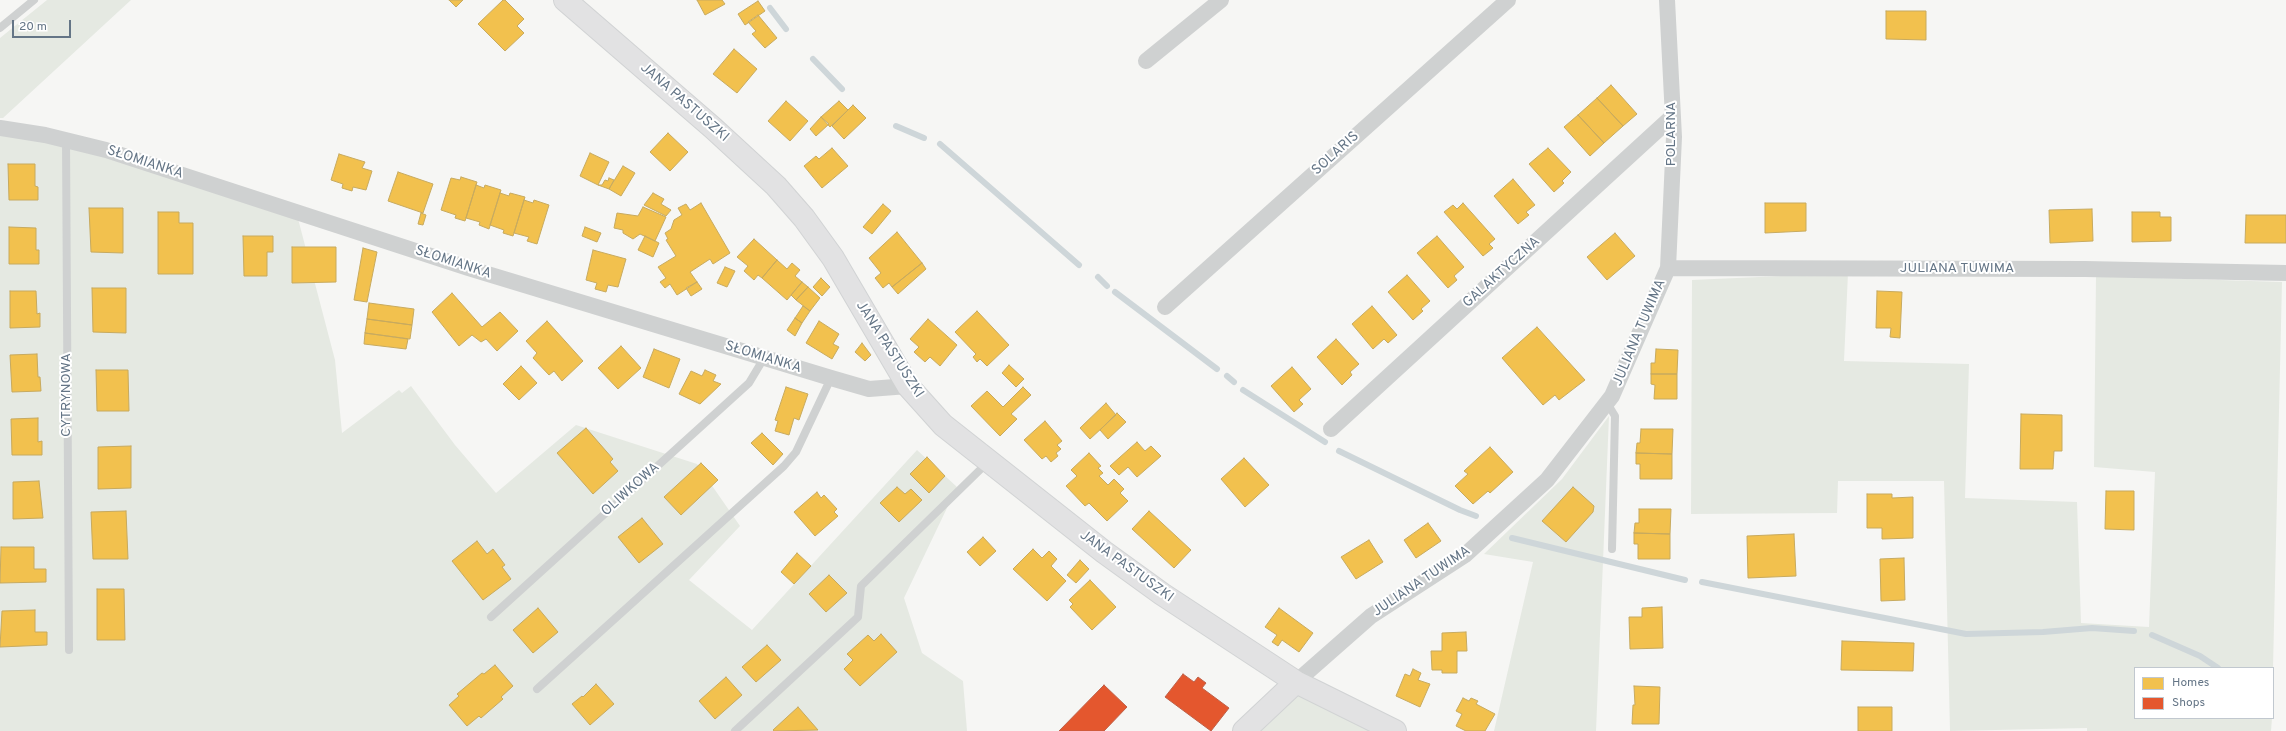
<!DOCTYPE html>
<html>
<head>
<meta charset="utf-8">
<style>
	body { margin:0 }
	#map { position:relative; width:2286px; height:731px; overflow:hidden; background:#f6f6f4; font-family:Overpass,sans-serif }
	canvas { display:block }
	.legend { position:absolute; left:2134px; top:667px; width:140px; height:52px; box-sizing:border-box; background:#fff; border:1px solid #c1c8cf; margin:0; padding:5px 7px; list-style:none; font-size:12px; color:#647586 }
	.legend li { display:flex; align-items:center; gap:8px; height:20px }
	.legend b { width:20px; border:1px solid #c1c8cf }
	.scale { position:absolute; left:12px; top:20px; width:59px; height:18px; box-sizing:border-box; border:2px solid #647586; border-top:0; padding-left:5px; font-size:12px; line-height:14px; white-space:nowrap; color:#647586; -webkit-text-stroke:3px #fff; paint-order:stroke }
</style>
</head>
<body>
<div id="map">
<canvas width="2286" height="731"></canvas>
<ul class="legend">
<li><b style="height:11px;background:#f2c14e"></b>Homes</li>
<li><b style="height:11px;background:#e4572e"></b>Shops</li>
</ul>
<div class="scale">20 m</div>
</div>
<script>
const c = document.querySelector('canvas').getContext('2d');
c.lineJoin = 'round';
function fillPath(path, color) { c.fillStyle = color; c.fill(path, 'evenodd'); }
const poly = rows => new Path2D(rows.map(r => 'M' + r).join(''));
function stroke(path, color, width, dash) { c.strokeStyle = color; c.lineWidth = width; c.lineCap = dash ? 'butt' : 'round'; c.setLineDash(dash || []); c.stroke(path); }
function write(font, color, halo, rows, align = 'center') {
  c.font = font + ' Overpass,sans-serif'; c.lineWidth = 4; c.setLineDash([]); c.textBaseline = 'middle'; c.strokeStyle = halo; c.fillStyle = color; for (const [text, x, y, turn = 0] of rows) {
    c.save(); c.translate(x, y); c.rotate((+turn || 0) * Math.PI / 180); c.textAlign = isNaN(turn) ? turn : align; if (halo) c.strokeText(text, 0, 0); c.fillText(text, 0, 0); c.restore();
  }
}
fillPath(poly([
	[47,0,131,0,3,118,0,118,0,38],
	[0,131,88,143,296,211,335,360,342,433,399,390,402,393,411,386,455,445,496,493,576,425,697,464,740,526,689,580,752,630,917,450,957,487,904,598,922,653,963,681,967,731,0,731],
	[1848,273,1844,361,1969,364,1965,498,2077,502,2081,623,2149,627,2155,472,2094,467,2096,276,2282,282,2273,668,2135,668,2135,718,2272,718,2271,731,2087,731,2087,728,1950,731,1944,481,1838,481,1837,513,1691,514,1692,280],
	[1609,416,1596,731,1494,731,1533,562,1484,554,1562,479],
	[1291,680,1391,731,1237,731]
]), '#e5e9e2');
const homes = poly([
	[449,0,463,0,456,7,449,0],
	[503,0,505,0,524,19,517,26,524,33,505,51,478,24,503,0],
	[697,0,722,0,725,4,705,15,697,0],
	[758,1,765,11,745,25,738,14,758,1],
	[1886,11,1926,11,1926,40,1886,39,1886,11],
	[758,15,777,38,765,48,752,34,756,31,748,22,758,15],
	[734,49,757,69,737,93,713,74,734,49],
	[1611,85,1637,114,1623,126,1597,98,1611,85],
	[1597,98,1623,126,1604,143,1578,115,1597,98],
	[786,101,808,121,790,141,768,121,786,101],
	[839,101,848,110,830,127,821,117,839,101],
	[853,105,866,118,844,139,832,126,853,105],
	[1578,115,1604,143,1590,156,1564,127,1578,115],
	[821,117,829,124,816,136,810,129,821,117],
	[668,133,688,152,670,171,650,152,668,133],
	[832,148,848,166,822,188,804,166,816,156,819,159,832,148],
	[1548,148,1571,172,1562,181,1564,183,1554,192,1529,164,1548,148],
	[590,153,609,162,598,185,580,176,590,153],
	[339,154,365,162,362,168,372,171,366,190,353,187,352,191,342,188,343,184,331,180,339,154],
	[8,164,35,164,35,186,38,187,38,200,9,200,8,164],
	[623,166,635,173,621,196,609,189,623,166],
	[398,172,433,184,423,213,388,201,398,172],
	[461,177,477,182,465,221,455,218,456,215,441,210,451,178,460,180,461,177],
	[609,178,614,180,609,189,598,185,602,185,605,180,608,181,609,178],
	[1513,179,1535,205,1526,212,1529,215,1518,224,1494,196,1513,179],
	[476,185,484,188,485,185,501,190,489,229,479,225,480,222,466,218,476,185],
	[500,193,509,196,510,193,525,197,513,236,503,233,504,230,490,225,500,193],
	[653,193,664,199,661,204,671,210,666,216,644,205,653,193],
	[524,200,533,203,534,200,549,205,537,244,527,241,529,237,514,233,524,200],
	[701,203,730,253,713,264,710,259,690,272,697,282,677,295,670,284,665,288,660,282,666,278,658,267,676,256,666,240,668,239,665,233,671,229,674,220,682,215,678,208,686,204,690,210,701,203],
	[1463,203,1495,239,1489,244,1493,248,1483,256,1444,212,1453,205,1457,209,1463,203],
	[1765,203,1806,203,1806,231,1765,233,1765,203],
	[883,204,891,211,872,234,863,227,883,204],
	[643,207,666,217,655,241,640,234,633,239,623,233,623,230,614,228,617,213,638,216,643,207],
	[89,208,123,208,123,253,91,252,89,208],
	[2092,209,2093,241,2050,243,2049,210,2092,209],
	[158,212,179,212,179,223,193,223,193,274,158,274,158,212],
	[2132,212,2160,212,2160,217,2171,217,2171,241,2132,242,2132,212],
	[421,213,426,215,423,225,418,224,421,213],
	[2246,215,2286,215,2286,243,2245,243,2246,215],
	[9,227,36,228,36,250,39,250,39,264,9,264,9,227],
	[585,227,601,233,597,242,582,236,585,227],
	[897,232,922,263,892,287,889,283,883,288,875,278,881,273,869,258,897,232],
	[1615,233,1635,256,1607,280,1587,257,1615,233],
	[243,236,273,236,273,252,267,252,267,276,244,276,243,236],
	[645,236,659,243,653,257,638,250,645,236],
	[1437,236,1464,267,1454,276,1457,280,1448,288,1417,253,1437,236],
	[754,239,777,260,762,278,758,275,754,280,744,271,748,266,737,257,754,239],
	[292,247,336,247,336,282,292,283,292,247],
	[363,248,377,252,367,302,354,300,363,248],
	[593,250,626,259,618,287,608,285,606,292,595,289,597,283,586,280,593,250],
	[777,260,787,269,792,263,800,270,795,276,802,282,787,300,762,278,777,260],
	[922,263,926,269,898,294,892,287,922,263],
	[725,267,735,271,727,287,717,283,725,267],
	[1407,275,1430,301,1421,309,1423,311,1413,320,1388,292,1407,275],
	[821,278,830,287,822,296,813,287,821,278],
	[697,282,702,289,691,296,686,288,697,282],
	[802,282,808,287,796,300,791,295,802,282],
	[808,287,820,298,810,311,796,300,808,287],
	[92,288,126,288,126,333,93,332,92,288],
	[10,291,36,291,37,314,40,313,40,327,10,328,10,291],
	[1877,291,1902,292,1900,338,1890,337,1891,328,1876,328,1877,291],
	[452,293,482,327,500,312,518,331,497,351,486,339,481,342,472,335,459,346,432,312,452,293],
	[369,303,414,309,412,325,367,319,369,303],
	[803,306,810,311,802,323,795,318,803,306],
	[1372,306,1397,335,1388,343,1384,339,1373,349,1352,324,1372,306],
	[977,311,1009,345,987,366,980,359,977,362,973,357,976,354,955,332,977,311],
	[795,318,802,323,795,336,787,330,795,318],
	[367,319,412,325,410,339,365,333,367,319],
	[928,319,957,345,940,366,930,357,925,362,914,352,919,347,910,339,928,319],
	[547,321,583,361,562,381,554,371,549,375,533,358,537,353,526,341,547,321],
	[819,321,839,334,833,344,839,347,832,359,806,343,819,321],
	[1537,327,1585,380,1559,400,1555,395,1543,405,1502,358,1537,327],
	[365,333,408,339,406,349,364,344,365,333],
	[1336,339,1359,364,1350,372,1352,375,1342,385,1317,357,1336,339],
	[862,343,871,355,865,361,855,352,862,343],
	[621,346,641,368,618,389,598,368,621,346],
	[654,349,680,359,669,388,643,377,654,349],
	[1656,349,1678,350,1677,374,1651,374,1651,363,1655,363,1656,349],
	[37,354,38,377,40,377,41,391,12,392,10,355,37,354],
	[1009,365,1024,379,1016,387,1002,373,1009,365],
	[521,366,537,383,519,400,503,384,521,366],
	[1292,367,1311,389,1299,400,1303,404,1294,412,1271,386,1292,367],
	[96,370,128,370,129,411,97,411,96,370],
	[705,370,716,375,713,381,721,384,700,404,679,394,691,371,702,376,705,370],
	[1651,374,1677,374,1677,399,1654,399,1655,385,1651,384,1651,374],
	[786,387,808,394,799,420,794,418,789,435,775,431,778,421,775,420,786,387],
	[1023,387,1031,395,1011,414,1017,419,1000,436,971,406,987,391,1003,407,1023,387],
	[1106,403,1116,415,1090,439,1080,428,1106,403],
	[1117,413,1126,422,1108,439,1100,430,1117,413],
	[2021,414,2062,415,2062,451,2054,451,2053,469,2020,469,2021,414],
	[38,418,38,442,42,441,42,455,12,455,11,419,38,418],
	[1045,421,1062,441,1057,445,1061,449,1056,453,1058,456,1051,462,1046,456,1042,459,1024,440,1045,421],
	[586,428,613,459,610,462,618,471,593,494,557,453,586,428],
	[1641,429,1673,429,1672,454,1636,453,1637,443,1640,443,1641,429],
	[762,433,783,454,773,465,751,443,762,433],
	[1137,442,1145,451,1151,446,1161,456,1137,477,1128,467,1119,475,1110,466,1137,442],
	[131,446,131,488,98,489,98,447,131,446],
	[1490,447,1513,472,1490,493,1488,491,1473,504,1455,486,1468,474,1464,471,1490,447],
	[1089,453,1101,466,1098,468,1103,473,1099,476,1108,485,1114,479,1124,489,1120,493,1128,501,1107,521,1089,503,1085,506,1066,486,1077,476,1071,470,1089,453],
	[1636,453,1672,454,1672,479,1640,479,1640,464,1636,464,1636,453],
	[927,457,945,476,929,493,910,474,927,457],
	[1244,458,1269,485,1245,507,1221,479,1244,458],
	[701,463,718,480,681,515,664,497,701,463],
	[39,481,43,518,13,519,13,482,39,481],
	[897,487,905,494,911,489,922,500,899,522,880,503,897,487],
	[1573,487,1594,506,1593,512,1566,542,1542,521,1573,487],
	[2106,491,2134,491,2134,530,2105,529,2106,491],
	[817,492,821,498,824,495,837,509,834,512,838,516,815,536,794,512,817,492],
	[1867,494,1892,494,1892,498,1913,497,1913,538,1882,539,1882,528,1867,528,1867,494],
	[1639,509,1671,509,1670,534,1634,533,1635,523,1639,523,1639,509],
	[126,511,128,559,93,559,91,512,126,511],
	[1149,511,1191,550,1174,568,1132,529,1149,511],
	[642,518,663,544,639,563,618,537,642,518],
	[1428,523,1441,541,1416,558,1404,540,1428,523],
	[1634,533,1670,534,1670,559,1638,559,1638,544,1634,544,1634,533],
	[1794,534,1796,576,1748,578,1747,536,1794,534],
	[983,537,996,551,980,566,967,552,983,537],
	[1369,540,1383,562,1356,579,1341,557,1369,540],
	[477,541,487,554,493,549,505,565,502,567,511,579,483,600,452,561,477,541],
	[1,547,34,547,34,569,46,569,46,582,0,583,1,547],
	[1033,549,1042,558,1049,551,1057,559,1051,566,1066,581,1047,601,1013,569,1033,549],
	[797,553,811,566,794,584,781,572,797,553],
	[1904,558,1905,600,1881,601,1880,559,1904,558],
	[1080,560,1089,569,1076,583,1067,575,1080,560],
	[829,575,847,593,826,612,809,594,829,575],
	[1090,580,1116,607,1092,630,1070,607,1073,604,1069,600,1090,580],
	[97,589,124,589,125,640,97,640,97,589],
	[1662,607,1663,648,1630,649,1629,617,1642,617,1642,608,1662,607],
	[538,608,558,632,533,653,513,630,538,608],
	[1279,608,1313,633,1299,652,1282,640,1278,646,1272,642,1277,635,1265,627,1279,608],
	[35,610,35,632,47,632,47,645,0,647,2,611,35,610],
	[1466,632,1467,651,1457,651,1457,673,1442,673,1442,670,1432,670,1431,651,1442,651,1442,633,1466,632],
	[881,634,897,652,860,686,844,669,853,660,847,654,868,635,874,641,881,634],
	[1842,641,1914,643,1913,671,1841,670,1842,641],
	[767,645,781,660,756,682,742,667,767,645],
	[495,665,513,686,501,697,503,699,481,718,479,716,467,726,449,705,459,696,457,694,482,673,484,674,495,665],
	[1413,669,1421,673,1418,680,1430,684,1420,707,1396,696,1405,674,1410,676,1413,669],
	[726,677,742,695,715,719,699,701,726,677],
	[596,684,614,704,590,725,572,704,582,696,583,697,596,684],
	[1634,686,1660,687,1659,724,1632,724,1633,705,1635,705,1634,686],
	[1463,698,1469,701,1471,698,1478,701,1476,704,1495,714,1485,731,1466,731,1456,726,1462,714,1456,711,1463,698],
	[798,707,818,730,774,731,773,730,798,707],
	[1858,707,1892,707,1892,731,1858,731,1858,707]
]);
fillPath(homes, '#f2c14e');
stroke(homes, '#c7aa5f', 1);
const shops = poly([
	[1183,674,1194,682,1198,677,1206,683,1202,688,1229,708,1211,731,1165,697,1183,674],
	[1104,685,1127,707,1104,731,1059,731,1104,685]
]);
fillPath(shops, '#e4572e');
stroke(shops, '#be6048', 1);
stroke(poly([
	[770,8,786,29],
	[813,59,842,89],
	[896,126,924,138],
	[940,144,1079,265],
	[1098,277,1107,286],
	[1115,292,1217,369],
	[1227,376,1234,382],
	[1243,390,1325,442],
	[1339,451,1460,510,1476,516],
	[1512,538,1685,580],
	[1702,582,1966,634,2043,632,2092,628,2134,631],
	[2152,635,2200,656,2218,668]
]), '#ced6d9', 6);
const secondary = poly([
	[565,0,713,128,776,186,804,218,833,258,908,386,943,425,1104,552,1162,594,1296,682,1395,731],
	[1244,731,1296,682]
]);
stroke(secondary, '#d1d3d4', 24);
stroke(poly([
	[0,28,34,0],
	[66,140,69,650],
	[1607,403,1615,416,1612,549],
	[491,617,749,383,764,358],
	[537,689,784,466,796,452,831,378],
	[735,731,858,617,861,586,988,462]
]), '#cfd1d1', 8);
stroke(poly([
	[1146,61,1221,0],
	[0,128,45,135,106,150,468,268,831,378,869,389,908,386],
	[1668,268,2085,269,2286,273],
	[1165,307,1508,0],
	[1331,429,1673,116],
	[1296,682,1371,616,1465,555,1547,480,1612,396,1668,268,1674,137,1667,0]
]), '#cfd1d1', 16);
stroke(secondary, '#e2e2e3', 22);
write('14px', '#647586', '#fff', [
	["JANA PASTUSZKI",684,103,41],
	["POLARNA",1672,134,-90],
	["SOLARIS",1336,154,-42],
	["SŁOMIANKA",145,163,18],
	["SŁOMIANKA",453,263,18],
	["JULIANA TUWIMA",1957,269],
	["GALAKTYCZNA",1502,273,-42],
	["JULIANA TUWIMA",1640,333,-67],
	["JANA PASTUSZKI",889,350,57],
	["SŁOMIANKA",763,358,17],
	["CYTRYNOWA",67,395,-90],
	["OLIWKOWA",631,490,-42],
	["JANA PASTUSZKI",1126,567,36],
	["JULIANA TUWIMA",1422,582,-34]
]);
</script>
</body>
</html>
